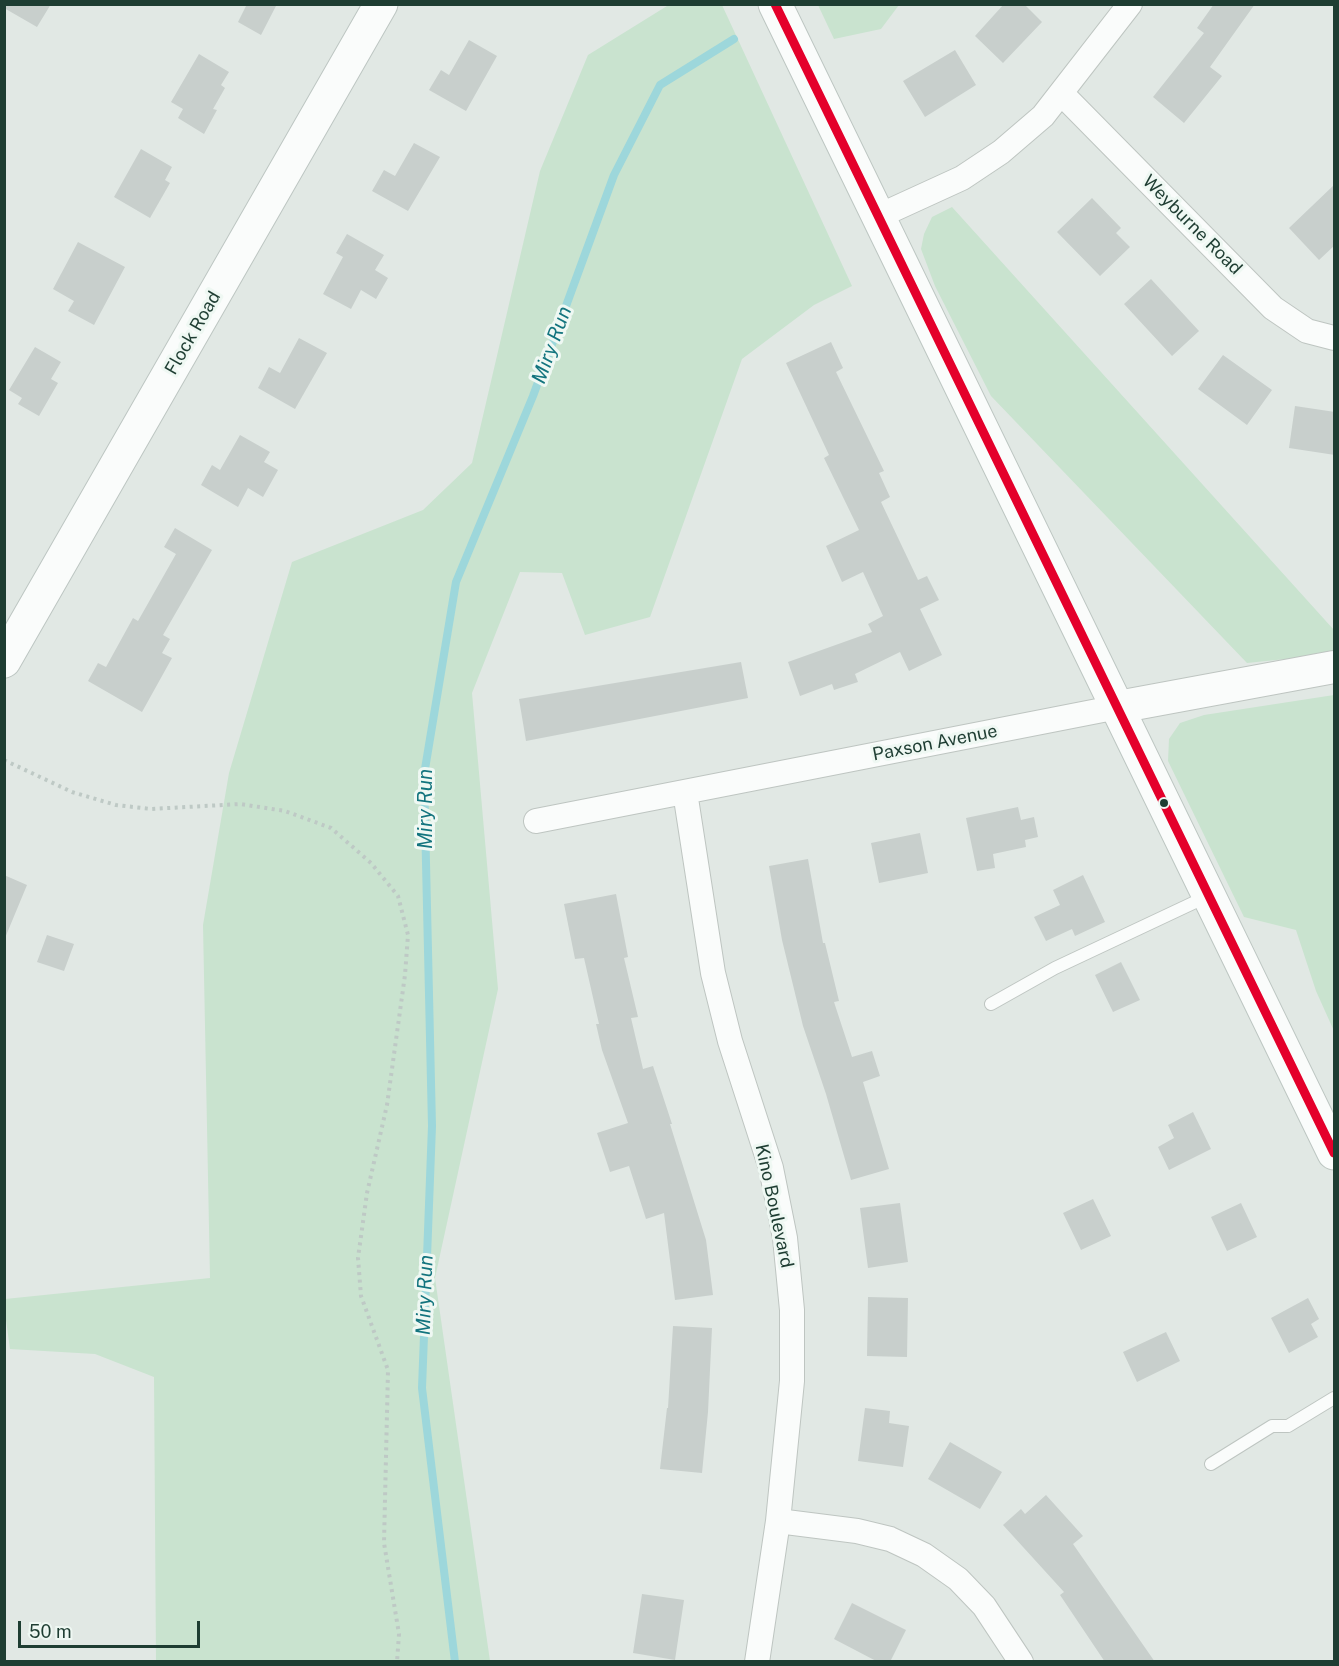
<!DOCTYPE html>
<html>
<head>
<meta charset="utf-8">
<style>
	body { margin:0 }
	#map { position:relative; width:1339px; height:1666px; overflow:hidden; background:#e1e8e4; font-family:"Public Sans",sans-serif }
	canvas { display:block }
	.frame { position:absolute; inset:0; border:6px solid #1e3d32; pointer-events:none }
	.scale { position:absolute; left:18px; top:1621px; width:182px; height:27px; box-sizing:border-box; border:3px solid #1e3d32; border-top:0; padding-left:8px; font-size:18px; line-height:21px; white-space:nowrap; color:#1e3d32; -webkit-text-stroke:4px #eff8f3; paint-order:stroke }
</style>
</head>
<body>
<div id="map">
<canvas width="1339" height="1666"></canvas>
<div class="frame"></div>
<div class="scale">50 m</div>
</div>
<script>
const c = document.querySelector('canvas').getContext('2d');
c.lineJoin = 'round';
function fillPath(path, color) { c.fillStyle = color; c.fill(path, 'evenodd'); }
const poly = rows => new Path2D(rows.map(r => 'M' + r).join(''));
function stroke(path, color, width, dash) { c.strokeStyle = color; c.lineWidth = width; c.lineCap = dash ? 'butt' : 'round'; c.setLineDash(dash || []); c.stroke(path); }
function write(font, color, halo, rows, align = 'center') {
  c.font = font + ' "Public Sans",sans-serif'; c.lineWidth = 6; c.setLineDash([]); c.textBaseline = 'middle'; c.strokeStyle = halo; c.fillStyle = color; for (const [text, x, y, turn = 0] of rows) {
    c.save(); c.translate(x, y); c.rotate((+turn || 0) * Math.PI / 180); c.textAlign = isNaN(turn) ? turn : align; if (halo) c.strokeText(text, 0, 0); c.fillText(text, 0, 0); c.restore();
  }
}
fillPath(poly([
	[666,5,722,5,852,286,814,305,742,359,650,617,585,635,562,573,520,572,472,693,498,989,435,1278,490,1661,156,1661,154,1377,95,1354,10,1349,5,1313,5,1299,210,1278,203,925,229,773,292,562,423,510,472,463,540,171,588,55,667,6],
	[818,5,899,5,881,29,834,39],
	[952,207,1334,630,1334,654,1247,663,991,396,935,286,921,249,924,234,932,217],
	[1334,695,1334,1031,1316,991,1296,930,1244,917,1168,761,1169,739,1180,723,1204,715]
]), '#c9e3cf');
stroke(poly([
	[455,1662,422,1388,432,1126,424,775,456,582,533,396,614,175,660,85,734,39]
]), '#9dd7db', 8);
fillPath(poly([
	[4,4,51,4,37,27,4,8],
	[247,4,277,4,261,35,238,22],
	[1004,4,1024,4,1042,22,1003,63,975,36],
	[1214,4,1255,4,1210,67,1222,76,1184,123,1153,97,1204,33,1197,28],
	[469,40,497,56,466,111,429,90,441,70,449,75],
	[955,50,976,85,925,117,903,81],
	[199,54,229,72,221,85,225,88,213,109,217,110,204,134,178,118,183,109,171,102],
	[414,143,440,157,408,211,372,191,384,170,395,176],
	[141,149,172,167,165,180,170,183,150,218,114,197],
	[1335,184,1335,245,1319,260,1289,228],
	[1092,198,1121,228,1116,233,1130,247,1100,276,1057,232],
	[347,234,384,255,375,270,388,278,376,299,361,290,351,309,323,294,343,257,336,253],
	[78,242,125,267,94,325,68,311,74,301,53,289],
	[1151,279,1199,331,1172,356,1124,304],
	[299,338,327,353,295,409,258,388,269,367,280,373],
	[831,342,843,368,836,372,884,471,879,473,890,497,881,502,918,580,927,576,939,600,920,609,942,655,909,671,900,652,855,674,858,682,834,690,832,684,800,696,788,662,872,632,868,624,883,616,863,572,842,582,826,546,859,530,824,458,829,455,786,363],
	[35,347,61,362,51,379,58,383,39,416,18,404,22,398,9,390],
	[1223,355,1272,390,1247,425,1198,389],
	[1295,406,1335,412,1335,455,1289,448],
	[240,435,270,452,264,462,278,470,263,497,248,488,238,507,201,485,212,465,220,470],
	[175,528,212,550,163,635,170,639,162,653,172,658,142,712,88,681,98,663,106,667,133,618,138,621,176,554,164,547],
	[741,662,748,698,526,741,519,699],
	[1018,807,1021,820,1034,817,1038,837,1025,840,1026,847,993,854,995,868,977,871,966,818],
	[920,833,928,873,879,883,871,843],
	[808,859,823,943,825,943,839,1001,834,1002,852,1057,872,1051,880,1076,863,1082,889,1169,851,1180,826,1094,803,1026,782,940,769,866],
	[4,875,27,885,5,938,4,938],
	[1083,875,1105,922,1075,936,1072,929,1046,941,1034,917,1060,905,1053,890],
	[616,894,628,957,624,958,638,1017,631,1018,643,1069,653,1066,672,1124,670,1124,706,1240,713,1295,675,1300,664,1213,646,1219,629,1166,610,1172,597,1133,628,1123,602,1050,596,1024,599,1024,584,958,575,959,564,904],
	[47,935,74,944,64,971,37,962],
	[1121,962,1140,1000,1113,1012,1095,975],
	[1193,1112,1211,1149,1169,1170,1158,1147,1174,1138,1168,1125],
	[1093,1199,1111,1236,1081,1250,1063,1213],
	[900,1203,908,1262,868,1268,860,1208],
	[1241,1203,1257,1237,1227,1251,1211,1217],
	[868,1297,908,1298,907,1357,867,1356],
	[1308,1298,1319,1319,1311,1324,1318,1337,1289,1353,1271,1318],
	[673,1326,712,1328,708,1412,702,1473,660,1469,667,1408,668,1408],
	[1166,1332,1180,1361,1137,1382,1123,1352],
	[865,1408,890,1411,889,1423,909,1426,903,1467,858,1461],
	[950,1442,1002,1472,980,1509,928,1479],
	[1046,1495,1083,1536,1073,1544,1155,1662,1105,1662,1060,1595,1064,1592,1003,1525,1021,1509,1025,1514],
	[642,1594,684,1600,675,1660,633,1653],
	[852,1603,906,1630,890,1662,878,1662,834,1639]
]), '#c8cfcc');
const service = poly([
	[991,1004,1055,968,1208,896],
	[1211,1464,1272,1426,1288,1426,1334,1398]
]);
const minor = poly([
	[1061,93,1273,308,1307,331,1334,338],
	[879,216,962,178,1001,152,1043,116,1130,4],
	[685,792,713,973,730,1041,771,1168,785,1238,792,1310,792,1381,778,1521,757,1662],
	[536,821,1118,707],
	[778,1521,857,1531,890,1539,924,1555,958,1579,984,1606,1021,1662]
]);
const tertiary = poly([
	[1118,707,1334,667]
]);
const secondary = poly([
	[775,4,1334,1153],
	[4,661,381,4]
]);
stroke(service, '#bec5c1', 14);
stroke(minor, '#bec5c1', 26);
stroke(tertiary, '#bec5c1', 34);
stroke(secondary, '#bdc6c2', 35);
stroke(poly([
	[4,760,72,792,116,805,151,809,240,804,285,811,331,828,371,863,398,896,408,935,405,975,387,1105,367,1193,358,1258,361,1296,388,1370,384,1543,399,1634,397,1662]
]), '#bec9c5', 4, [3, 4.5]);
stroke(service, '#fafcfb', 12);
stroke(minor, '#fafcfb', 24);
stroke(tertiary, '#fafcfb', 32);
stroke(secondary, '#fafcfb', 33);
stroke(poly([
	[775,4,1334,1153]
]), '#e4002b', 9);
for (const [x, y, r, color] of [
	[1164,803,5,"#1e3d32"]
]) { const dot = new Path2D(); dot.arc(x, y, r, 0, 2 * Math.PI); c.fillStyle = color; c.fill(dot); stroke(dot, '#eff8f3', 2); }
write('18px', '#1e3d32', '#eff8f3', [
	["Weyburne Road",1192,225,45],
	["Flock Road",193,333,-60],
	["Paxson Avenue",935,743,-11],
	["Kino Boulevard",774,1206,78]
]);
write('italic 20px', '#13747e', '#eff8f3', [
	["Miry Run",552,345,-70],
	["Miry Run",426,809,-90],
	["Miry Run",425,1295,-88]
]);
</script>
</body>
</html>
